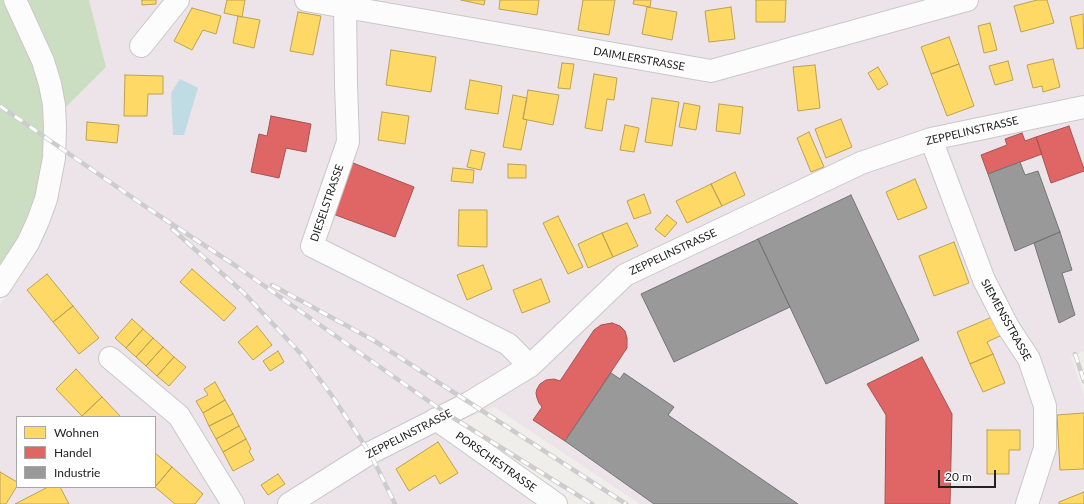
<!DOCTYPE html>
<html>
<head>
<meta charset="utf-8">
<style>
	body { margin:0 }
	#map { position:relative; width:1084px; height:504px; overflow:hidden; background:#f0eeeb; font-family:Lato,sans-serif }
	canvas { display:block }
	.legend { position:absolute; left:16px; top:416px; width:140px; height:72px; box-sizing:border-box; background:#fff; border:1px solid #a7a7a7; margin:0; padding:5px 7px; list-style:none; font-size:12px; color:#222 }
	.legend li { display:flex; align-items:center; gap:8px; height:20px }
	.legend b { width:20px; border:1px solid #a7a7a7 }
	.scale { position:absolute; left:938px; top:470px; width:58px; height:18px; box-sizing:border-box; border:2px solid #222; border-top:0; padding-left:5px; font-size:12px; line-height:14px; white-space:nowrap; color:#222; -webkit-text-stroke:3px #fff; paint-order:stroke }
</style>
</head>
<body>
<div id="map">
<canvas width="1084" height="504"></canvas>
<ul class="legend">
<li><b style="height:11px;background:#ffd966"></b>Wohnen</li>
<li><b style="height:11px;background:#e06666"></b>Handel</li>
<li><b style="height:11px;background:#999"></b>Industrie</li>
</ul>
<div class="scale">20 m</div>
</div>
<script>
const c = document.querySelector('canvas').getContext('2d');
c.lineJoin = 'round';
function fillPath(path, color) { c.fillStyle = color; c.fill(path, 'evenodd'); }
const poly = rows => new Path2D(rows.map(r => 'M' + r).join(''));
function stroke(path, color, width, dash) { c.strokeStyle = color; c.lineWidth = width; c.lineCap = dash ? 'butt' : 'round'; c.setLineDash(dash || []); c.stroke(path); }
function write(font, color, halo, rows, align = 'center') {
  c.font = font + ' Lato,sans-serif'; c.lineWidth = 4; c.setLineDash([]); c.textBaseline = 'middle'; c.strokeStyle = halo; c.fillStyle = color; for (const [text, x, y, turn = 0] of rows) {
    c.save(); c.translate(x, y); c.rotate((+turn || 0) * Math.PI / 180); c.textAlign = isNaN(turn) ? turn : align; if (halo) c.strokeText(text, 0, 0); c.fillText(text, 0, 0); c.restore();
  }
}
fillPath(poly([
	[89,0,1084,0,1084,351,1071,357,1084,395,1084,504,640,504,494,407,441,430,540,504,0,504,0,305,18,280,38,245,64,109,106,67],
	[17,417,155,417,155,487,17,487]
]), '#ede4e9');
fillPath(poly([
	[0,0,6,0,38,64,50,146,35,215,0,276],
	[24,0,89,0,106,67,64,109]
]), '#cbdec1');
fillPath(poly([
	[180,79,198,88,184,135,173,135,171,93]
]), '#bfdbe3');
const homes = poly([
	[142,0,156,0,156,4,142,5,142,0],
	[227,0,245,0,242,17,224,13,227,0],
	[461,0,485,0,484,5,461,0],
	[500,0,539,0,537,15,499,9,500,0],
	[583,0,615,0,609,35,578,30,583,0],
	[634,0,651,0,650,7,633,4,634,0],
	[756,0,786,0,785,22,756,22,756,0],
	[1037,0,1047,0,1054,23,1021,32,1014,6,1037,0],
	[647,7,677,12,672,40,642,34,647,7],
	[731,7,735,39,709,42,705,11,731,7],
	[192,8,221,16,216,34,203,30,192,50,174,41,192,8],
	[298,12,321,16,313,55,290,51,298,12],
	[1083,14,1084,48,1077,49,1070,17,1083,14],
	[238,16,260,20,254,48,233,43,238,16],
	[990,23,997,50,984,53,978,26,990,23],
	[949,37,959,64,931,74,921,47,949,37],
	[391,50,436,57,431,92,386,85,391,50],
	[1053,59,1060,87,1043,92,1042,86,1033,88,1027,65,1053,59],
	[1008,61,1013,80,995,85,989,66,1008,61],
	[562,63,574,64,570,89,558,88,562,63],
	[959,64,974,106,947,116,931,74,959,64],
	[815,65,820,108,798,111,793,67,815,65],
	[878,67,888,84,878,90,868,73,878,67],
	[594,74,617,78,614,100,607,99,602,131,585,128,594,74],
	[125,75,163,76,163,94,148,94,147,116,124,116,125,75],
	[470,80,502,86,498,114,465,109,470,80],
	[528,90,559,95,553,125,523,119,528,90],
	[513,95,527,98,523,119,527,120,521,150,503,147,513,95],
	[652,98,679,102,672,146,645,142,652,98],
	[684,103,700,106,696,130,679,127,684,103],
	[719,104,743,107,740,134,716,131,719,104],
	[382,112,409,116,405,144,378,140,382,112],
	[841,119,852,147,826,158,815,129,841,119],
	[87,122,119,125,117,143,86,140,87,122],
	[625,125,639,128,634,152,620,150,625,125],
	[809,132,824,167,811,172,797,138,809,132],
	[471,150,485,153,481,170,467,167,471,150],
	[508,164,526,165,526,178,508,178,508,164],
	[453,168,474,170,473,183,451,181,453,168],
	[735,172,745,195,722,206,711,184,735,172],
	[915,179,927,208,898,220,886,192,915,179],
	[711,184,722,206,687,223,676,201,711,184],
	[644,194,651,213,634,219,627,201,644,194],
	[459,210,487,210,487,247,458,246,459,210],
	[667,215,677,223,665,237,655,229,667,215],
	[558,216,583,267,568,274,543,223,558,216],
	[627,223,638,246,613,257,602,233,627,223],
	[602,233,613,257,588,268,578,244,602,233],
	[954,242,969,283,934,296,919,256,954,242],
	[483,265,492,289,467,300,457,275,483,265],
	[192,269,236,308,224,321,180,282,192,269],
	[47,274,73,306,53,322,27,290,47,274],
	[541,279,550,302,522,313,513,290,541,279],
	[73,306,99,338,79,354,53,322,73,306],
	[992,317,1000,336,987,342,993,354,970,364,957,332,992,317],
	[132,319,143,329,126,348,115,338,132,319],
	[257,326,272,345,253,360,238,342,257,326],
	[143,329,153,338,136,357,126,348,143,329],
	[153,338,163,347,146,366,136,357,153,338],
	[163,347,174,357,157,376,146,366,163,347],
	[278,351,284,362,270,371,263,361,278,351],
	[993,354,1005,383,983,392,970,364,993,354],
	[174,357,186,367,169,386,157,376,174,357],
	[76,369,102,397,82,416,56,389,76,369],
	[215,382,225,400,203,413,196,401,208,395,204,389,215,382],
	[102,397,121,417,83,417,82,416,102,397],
	[225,400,233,414,209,426,203,413,225,400],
	[1084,413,1084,469,1060,470,1057,415,1084,413],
	[233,414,239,426,216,439,209,426,233,414],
	[239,426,246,439,223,452,216,439,239,426],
	[987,430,1020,430,1020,450,1009,450,1009,474,987,474,987,430],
	[246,439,251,449,249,451,254,460,233,471,223,452,246,439],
	[438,442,458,473,440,484,435,475,409,491,396,469,438,442],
	[155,453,172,467,155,487,155,453],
	[172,467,203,494,195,504,175,504,155,487,172,467],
	[0,472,17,482,17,486,6,504,0,504,0,472],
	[278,474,285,484,268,495,261,485,278,474],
	[48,487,60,487,69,504,15,504,48,487],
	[1084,492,1084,504,1059,504,1059,502,1084,492]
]);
fillPath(homes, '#ffd966');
stroke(homes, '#bda252', 1);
const shops = poly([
	[271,116,311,124,306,152,286,148,279,178,251,172,259,134,267,136,271,116],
	[1069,126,1084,169,1084,171,1051,183,1036,137,1069,126],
	[1022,133,1025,141,1036,137,1042,154,988,174,981,155,1007,145,1005,139,1022,133],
	[353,163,414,187,395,237,333,214,353,163],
	[612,323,620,326,625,331,627,338,627,348,565,441,533,420,542,407,539,403,537,398,536,393,537,389,540,384,546,380,554,379,560,381,594,330,601,325,612,323],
	[922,357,952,414,950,504,885,504,886,415,867,384,922,357]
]);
fillPath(shops, '#e06666');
stroke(shops, '#a75252', 1);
const industry = poly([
	[1020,162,1025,175,1038,171,1060,232,1015,251,988,174,1020,162],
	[851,195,919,340,826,384,758,239,851,195],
	[1060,232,1072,270,1062,273,1075,315,1059,323,1034,243,1060,232],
	[758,239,790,307,674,362,641,294,758,239],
	[611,373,620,379,624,373,674,407,668,415,798,504,654,504,565,441,611,373]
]);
fillPath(industry, '#999');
stroke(industry, '#757575', 1);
const minor = poly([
	[306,0,711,71,967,0],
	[345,7,346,84,348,142,312,246,508,344,530,366],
	[141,46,178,0],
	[931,139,984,280,1008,327,1029,359,1045,406,1045,448,1027,504],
	[110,358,179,416,233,504],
	[436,419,556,504],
	[289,504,370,453,469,403,530,366,625,275,861,163,931,139,1084,107]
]);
const tertiary = poly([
	[0,286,28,243,38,221,46,199,54,158,55,127,54,105,50,84,43,61,15,0]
]);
stroke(minor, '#c9c8c7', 24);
stroke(tertiary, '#c9c8c7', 24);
stroke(minor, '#fdfcfc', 22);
stroke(tertiary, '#fdfcfc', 22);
const rail = poly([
	[0,106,149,209,236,266,447,414,592,504],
	[172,229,244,293,301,354,330,393,370,453,395,504],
	[272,285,373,340,626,504],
	[1075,354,1084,381]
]);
stroke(rail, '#ccc', 4.5);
stroke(rail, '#fff', 3, [9]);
write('11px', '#222', '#fff', [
	["DAIMLERSTRASSE",639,59,10],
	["ZEPPELINSTRASSE",972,131,-13],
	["DIESELSTRASSE",327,203,-71],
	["ZEPPELINSTRASSE",673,252,-25],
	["SIEMENSSTRASSE",1006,320,61],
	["ZEPPELINSTRASSE",409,434,-27],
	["PORSCHESTRASSE",496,462,35]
]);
</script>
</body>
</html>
